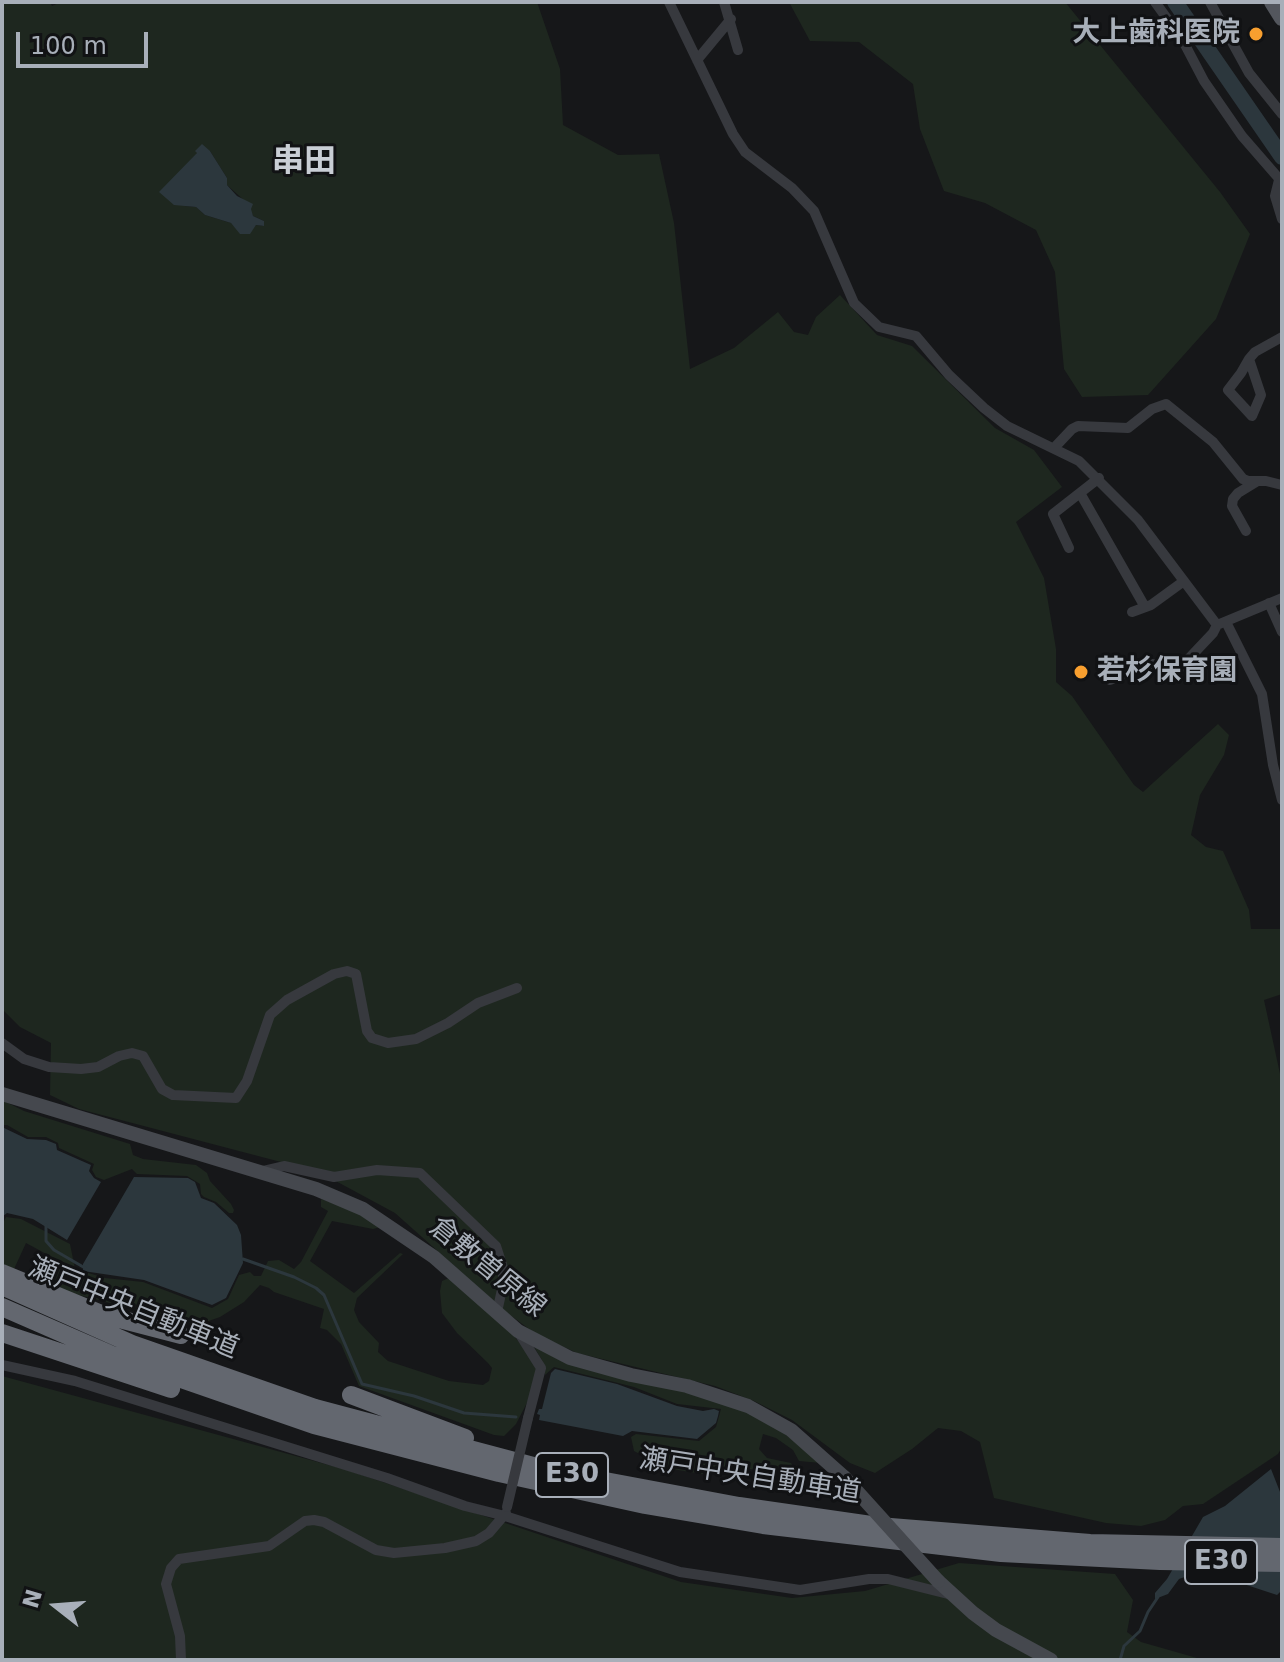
<!DOCTYPE html>
<html>
<head>
<meta charset="utf-8">
<style>
	body { margin:0 }
	#map { position:relative; width:1284px; height:1662px; overflow:hidden; background:#161719; font-family:"DejaVu Sans",sans-serif }
	canvas { display:block }
	.frame { position:absolute; inset:0; border:4px solid #a8afb9; pointer-events:none }
	.north { position:absolute; left:16px; top:1566px; width:80px; height:80px; -webkit-text-stroke:6px #111214; paint-order:stroke; rotate:287deg; font-size:22px; font-weight:700; line-height:32px; text-align:center; color:#a8afb9 }
	.north::after { content:''; display:block; margin:auto; width:28px; height:36px; background:#a8afb9; clip-path:polygon(50% 0,100% 100%,50% 72%,0 100%) }
	.scale { position:absolute; left:16px; top:32px; width:132px; height:36px; box-sizing:border-box; border:4px solid #a8afb9; border-top:0; padding-left:10px; font-size:24px; line-height:28px; white-space:nowrap; color:#a8afb9; -webkit-text-stroke:6px #111214; paint-order:stroke }
</style>
</head>
<body>
<div id="map">
<canvas width="1284" height="1662"></canvas>
<div class="frame"></div>
<div class="north">N</div>
<div class="scale">100 m</div>
</div>
<script>
const c = document.querySelector('canvas').getContext('2d');
c.lineJoin = 'round';
function fillPath(path, color) { c.fillStyle = color; c.fill(path, 'evenodd'); }
const poly = rows => new Path2D(rows.map(r => 'M' + r).join(''));
function stroke(path, color, width, dash) { c.strokeStyle = color; c.lineWidth = width; c.lineCap = dash ? 'butt' : 'round'; c.setLineDash(dash || []); c.stroke(path); }
function write(font, color, halo, rows, align = 'center') {
  c.font = font + ' "DejaVu Sans","Noto Sans JP",sans-serif'; c.lineWidth = 6; c.setLineDash([]); c.textBaseline = 'middle'; c.strokeStyle = halo; c.fillStyle = color; for (const [text, x, y, turn = 0] of rows) {
    c.save(); c.translate(x, y); c.rotate((+turn || 0) * Math.PI / 180); c.textAlign = isNaN(turn) ? turn : align; if (halo) c.strokeText(text, 0, 0); c.fillText(text, 0, 0); c.restore();
  }
}
fillPath(poly([
	[2,2,50,2,52,6,61,2,537,2,560,69,563,125,618,155,659,154,674,223,690,369,734,348,778,312,794,332,808,335,816,317,840,295,877,335,912,346,995,428,1034,450,1062,487,1016,522,1044,578,1056,649,1056,682,1072,696,1134,785,1143,792,1218,724,1229,735,1224,755,1200,795,1191,835,1206,847,1223,851,1249,910,1251,929,1282,929,1282,994,1264,1000,1282,1083,1282,1447,1278,1454,1203,1504,1183,1506,1165,1520,1141,1526,1106,1523,994,1498,980,1442,961,1431,938,1428,912,1449,875,1473,850,1463,792,1420,754,1401,715,1386,577,1353,536,1334,506,1312,395,1213,319,1172,79,1109,50,1095,51,1043,20,1027,2,1009],
	[210,151,227,178,227,185,246,202,253,216,264,221,263,226,256,225,252,230,238,229,231,223,205,215,196,207,185,206,197,153],
	[789,2,1065,2,1220,192,1250,234,1216,319,1148,395,1082,397,1064,369,1055,272,1036,230,985,203,944,191,920,129,913,84,859,42,810,41],
	[2,1100,24,1111,130,1144,133,1155,143,1159,196,1165,207,1173,210,1181,231,1204,234,1210,233,1213,229,1213,216,1202,204,1197,201,1194,200,1184,187,1176,137,1174,132,1169,104,1180,96,1177,92,1170,94,1164,59,1148,58,1143,46,1137,28,1137,7,1125,2,1125],
	[321,1199,340,1205,384,1226,373,1229,332,1221,310,1261,354,1293,400,1253,403,1254,357,1298,354,1310,359,1322,379,1343,378,1352,388,1361,449,1381,483,1385,489,1381,492,1368,488,1363,457,1333,442,1313,440,1291,442,1281,449,1278,511,1332,534,1361,537,1371,530,1397,516,1424,504,1436,494,1435,359,1386,341,1344,327,1330,320,1328,324,1309,274,1292,269,1288,260,1285,244,1302,220,1317,197,1325,67,1292,50,1285,61,1262,26,1243,14,1269,2,1264,2,1225,6,1217,21,1219,70,1244,75,1269,105,1278,143,1282,212,1308,228,1299,239,1275,250,1272,254,1276,261,1276,268,1261,279,1260,294,1269,301,1262,328,1211,321,1207],
	[534,1347,744,1409,770,1422,821,1463,799,1461,793,1450,776,1438,763,1434,759,1449,767,1458,791,1463,794,1468,791,1473,716,1466,702,1474,666,1468,634,1451,631,1437,636,1434,699,1441,716,1427,721,1409,677,1404,634,1387,554,1367,545,1375,542,1360],
	[2,1376,347,1470,681,1582,792,1598,865,1591,959,1563,1115,1574,1133,1600,1127,1632,1141,1642,1204,1660,2,1660]
]), '#1e271f');
fillPath(poly([
	[202,144,210,151,227,178,227,185,237,196,253,204,251,209,253,216,264,221,264,226,256,225,250,234,240,234,231,223,205,215,196,207,174,205,159,192,197,153,195,151],
	[2,1127,27,1139,46,1140,56,1144,57,1150,91,1165,89,1171,94,1178,101,1182,67,1240,33,1219,7,1213,2,1217],
	[134,1177,188,1178,195,1182,201,1198,214,1203,237,1225,241,1235,243,1263,226,1298,212,1305,144,1280,83,1271,83,1264],
	[555,1369,617,1384,677,1406,703,1411,714,1409,719,1411,718,1416,716,1423,697,1439,632,1431,623,1436,539,1420,540,1415,537,1414,539,1409,542,1409,551,1373],
	[1271,1469,1282,1497,1282,1590,1277,1595,1210,1573,1196,1573,1179,1579,1168,1594,1155,1599,1155,1593,1167,1579,1203,1517,1225,1506]
]), '#2c373d');
stroke(poly([
	[46,1225,46,1241,54,1250,85,1268],
	[243,1259,294,1277,316,1288,324,1295,362,1384,414,1396,464,1413,516,1417],
	[1120,1660,1124,1646,1140,1631,1148,1612,1158,1597]
]), '#2c373d', 3);
stroke(poly([
	[1175,2,1282,157]
]), '#2c373d', 16);
stroke(poly([
	[669,2,733,134,745,152,792,188,814,211,854,303,879,327,916,336,949,375,984,408,1007,426,1079,461,1138,520,1217,625],
	[724,2,738,50],
	[1155,2,1182,39,1204,81,1242,136,1282,182],
	[1210,2,1249,73,1282,114],
	[697,60,731,19],
	[1279,180,1275,196,1282,219],
	[1249,359,1261,395,1252,416,1228,390,1241,373,1249,359,1255,352,1282,337],
	[1054,448,1072,429,1078,426,1128,428,1152,409,1166,404,1213,442,1243,479,1248,481,1266,481,1282,485],
	[1080,493,1145,607],
	[1246,531,1232,506,1233,499,1238,493,1256,482],
	[1069,548,1053,514,1099,478],
	[1269,603,1282,632],
	[1132,612,1151,605,1184,581],
	[1226,622,1262,694,1273,765,1282,800],
	[1110,680,1144,664,1153,664,1178,670,1213,633,1217,625,1282,598],
	[2,1043,24,1059,49,1067,81,1069,98,1067,119,1056,132,1053,143,1056,162,1089,173,1095,236,1098,247,1081,270,1015,287,1000,334,974,347,971,356,974,367,1031,372,1038,388,1043,416,1039,448,1023,478,1003,517,988],
	[258,1172,284,1166,334,1177,377,1170,420,1173,496,1246,503,1268,503,1285,497,1312],
	[519,1333,541,1368,528,1418],
	[2,1365,75,1381,387,1478,465,1506,505,1516,680,1572,800,1590,869,1579,888,1579,952,1595],
	[181,1660,180,1636,166,1584,171,1568,179,1559,269,1546,305,1521,314,1520,324,1522,376,1550,394,1553,445,1548,476,1541,489,1533,506,1513]
]), '#37393e', 10);
stroke(poly([
	[2,1094,316,1189,363,1209,434,1257,518,1331,570,1358,631,1375,687,1386,748,1406,791,1430,844,1477],
	[938,1581,973,1613,996,1630,1051,1660]
]), '#45484e', 14);
stroke(poly([
	[1272,2,1282,18]
]), '#53565d', 16);
stroke(poly([
	[2,1273,104,1315,181,1335],
	[2,1286,132,1344,315,1408,552,1471,739,1506,878,1526,1090,1543,1282,1547],
	[2,1307,112,1355,314,1425,499,1473,645,1505,763,1525,1001,1553,1160,1561,1282,1563],
	[2,1333,171,1389],
	[351,1395,465,1438]
]), '#63676f', 18);
stroke(poly([
	[507,1507,528,1418]
]), '#37393e', 10);
stroke(poly([
	[844,1477,938,1581]
]), '#45484e', 14);
for (const [x, y, r, color] of [
	[1256,34,8,"#f89f2f"],
	[1081,672,8,"#f89f2f"]
]) { const dot = new Path2D(); dot.arc(x, y, r, 0, 2 * Math.PI); c.fillStyle = color; c.fill(dot); stroke(dot, '#111214', 3); }
for (const [x, y, w] of [
	[572,1475,72],
	[1221,1562,72]
]) { const box = new Path2D(); box.roundRect(x - w / 2, y - 22, w, 44, 6); c.fillStyle = '#111214'; c.fill(box); stroke(box, '#a8afb9', 2); }
write('bold 26px', '#a8afb9', null, [
	["E30",572,1475],
	["E30",1221,1562]
]);
write('bold 28px', '#a8afb9', '#111214', [
	["大上歯科医院",1240,34],
	["若杉保育園",1097,672,"left"]
], 'right');
write('28px', '#a8afb9', '#111214', [
	["倉敷曽原線",487,1268,39],
	["瀬戸中央自動車道",133,1309,22],
	["瀬戸中央自動車道",750,1477,9]
]);
write('bold 32px', '#c9ced5', '#111214', [
	["串田",304,163]
]);
</script>
</body>
</html>
